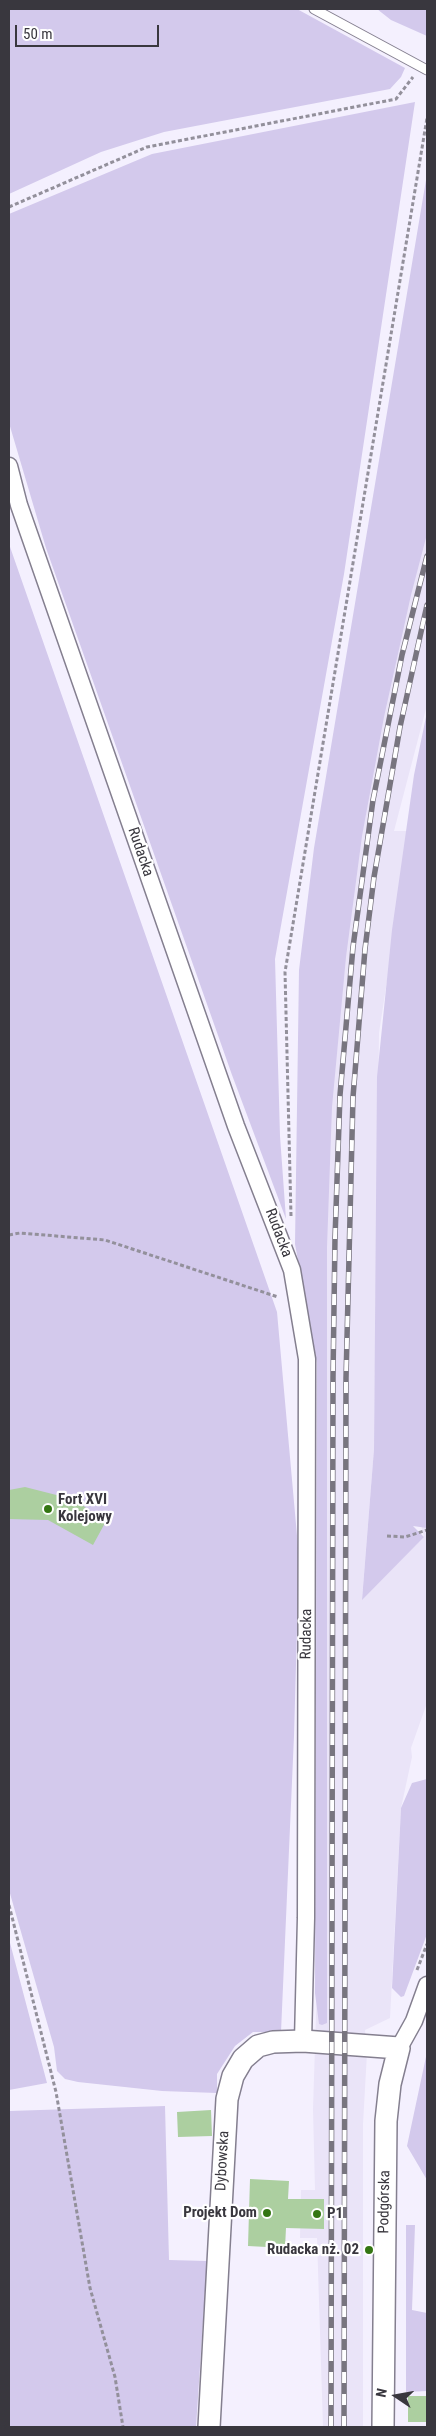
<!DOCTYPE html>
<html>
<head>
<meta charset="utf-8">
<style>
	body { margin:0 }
	#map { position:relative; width:436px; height:2436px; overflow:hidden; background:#f4f0fe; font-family:"Roboto Condensed",sans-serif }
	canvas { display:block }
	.frame { position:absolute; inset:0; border:10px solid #39373e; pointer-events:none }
	.north { position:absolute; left:371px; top:2371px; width:50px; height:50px; -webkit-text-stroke:4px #fff; paint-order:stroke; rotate:282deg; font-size:14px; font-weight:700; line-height:20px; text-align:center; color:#39373e }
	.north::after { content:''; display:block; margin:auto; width:18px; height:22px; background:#39373e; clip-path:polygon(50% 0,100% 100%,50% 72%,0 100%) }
	.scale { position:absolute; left:15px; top:25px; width:144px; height:22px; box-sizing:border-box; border:2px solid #39373e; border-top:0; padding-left:6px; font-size:15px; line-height:18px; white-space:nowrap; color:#39373e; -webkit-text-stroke:4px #fff; paint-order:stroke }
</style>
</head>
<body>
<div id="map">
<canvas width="436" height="2436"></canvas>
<div class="frame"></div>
<div class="north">N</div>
<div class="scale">50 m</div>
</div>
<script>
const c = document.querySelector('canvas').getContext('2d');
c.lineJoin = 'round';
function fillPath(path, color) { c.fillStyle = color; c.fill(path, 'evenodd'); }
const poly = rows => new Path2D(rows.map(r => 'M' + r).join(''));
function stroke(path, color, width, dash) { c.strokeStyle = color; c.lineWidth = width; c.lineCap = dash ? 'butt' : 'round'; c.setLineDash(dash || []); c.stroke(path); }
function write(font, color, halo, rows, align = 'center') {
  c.font = font + ' "Roboto Condensed",sans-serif'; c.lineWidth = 4.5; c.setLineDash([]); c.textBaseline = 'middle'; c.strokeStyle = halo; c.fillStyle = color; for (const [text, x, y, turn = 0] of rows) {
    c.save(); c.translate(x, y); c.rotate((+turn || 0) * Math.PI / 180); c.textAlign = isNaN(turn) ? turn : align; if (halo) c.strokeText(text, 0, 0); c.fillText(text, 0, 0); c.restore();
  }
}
fillPath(poly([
	[427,493,427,705,394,831,410,831,379,1033,374,1449,362,1599,424,1537,414,1497,427,1470,427,1703,411,1748,412,1757,401,1808,390,2018,365,2030,367,2053,363,2124,363,2427,323,2427,317,2238,300,2238,301,2190,315,2190,313,2109,320,1890,323,1063,357,820]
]), '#eae4f8');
fillPath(poly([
	[9,9,297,9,405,68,401,77,390,89,164,132,101,152,9,194],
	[377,9,427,9,427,36,391,20],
	[415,102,344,574,275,959,280,1136,286,1219,232,1075,46,548,9,423,9,214,152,154],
	[427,174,427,534,411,595,384,717,362,836,346,957,332,1107,327,1247,327,2023,322,2025,319,2024,315,1993,317,1363,295,1244,299,970,314,848],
	[9,544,277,1312,299,1558,294,1736,281,2032,253,2032,235,2046,217,2074,217,2093,162,2091,78,2082,65,2079,57,2071,54,2047,9,1890],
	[427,712,427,1528,413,1526,424,1537,362,1600,374,1449,377,1077,392,930,414,775],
	[427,1779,427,1934,404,1996,401,1997,392,1988,401,1808,412,1783],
	[9,1939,47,2083,9,2090],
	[427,2052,427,2180,407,2146],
	[165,2106,169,2260,207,2261,196,2427,9,2427,9,2111],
	[406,2225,415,2225,412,2310,427,2313,427,2391,406,2392]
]), '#d3c9ec');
fillPath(poly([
	[25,1487,76,1500,105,1523,93,1545,48,1520,9,1519,9,1490],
	[211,2110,212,2136,178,2137,177,2112],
	[250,2179,289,2181,288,2199,324,2199,324,2229,286,2228,285,2248,248,2246],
	[408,2396,427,2396,427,2422,408,2422]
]), '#accfa0');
const service = poly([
	[314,9,427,70]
]);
const minor = poly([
	[9,466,19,505,236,1126,292,1270,307,1359,306,1918,303,2041],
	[399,2048,414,2021,427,1985]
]);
const tertiary = poly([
	[209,2427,227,2099,233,2076,243,2059,258,2046,273,2042,303,2041,399,2048,390,2084,386,2121,383,2427]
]);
stroke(service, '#847f8f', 11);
stroke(minor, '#847f8f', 19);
stroke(tertiary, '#847f8f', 24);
stroke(poly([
	[9,207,147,147,396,99,413,77],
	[291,1216,285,972,427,118],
	[9,1235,20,1233,105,1240,278,1297],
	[387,1536,405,1537,427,1530],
	[9,1905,56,2092,90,2288,115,2377,123,2427],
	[417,1970,427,1944]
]), '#93909b', 3, [4, 2.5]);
stroke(service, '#fff', 9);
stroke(minor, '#fff', 16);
stroke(tertiary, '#fff', 21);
const rail = poly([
	[331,2427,333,1377,335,1238,340,1095,353,947,373,800,402,655,427,556],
	[344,2427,346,1378,353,1097,365,949,374,877,400,727,427,605]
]);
stroke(rail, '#78757f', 5.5);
stroke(rail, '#fff', 4, [11]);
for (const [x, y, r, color] of [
	[48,1509,5,"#347613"],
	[267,2213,5,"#347613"],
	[317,2214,5,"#347613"],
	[369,2250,5,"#347613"]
]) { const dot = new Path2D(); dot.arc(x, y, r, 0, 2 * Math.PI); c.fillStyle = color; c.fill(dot); stroke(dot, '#fff', 2); }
write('15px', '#39373e', '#fff', [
	["Rudacka",140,852,71],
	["Rudacka",278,1233,69],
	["Rudacka",307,1634,-89],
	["Dybowska",223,2161,-87],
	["Podgórska",385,2202,-89]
]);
write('bold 15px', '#39373e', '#fff', [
	["Fort XVI",58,1500],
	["Kolejowy",58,1517],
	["Projekt Dom",257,2213,"right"],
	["P1",327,2214],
	["Rudacka nż. 02",359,2250,"right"]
], 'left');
</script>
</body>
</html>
